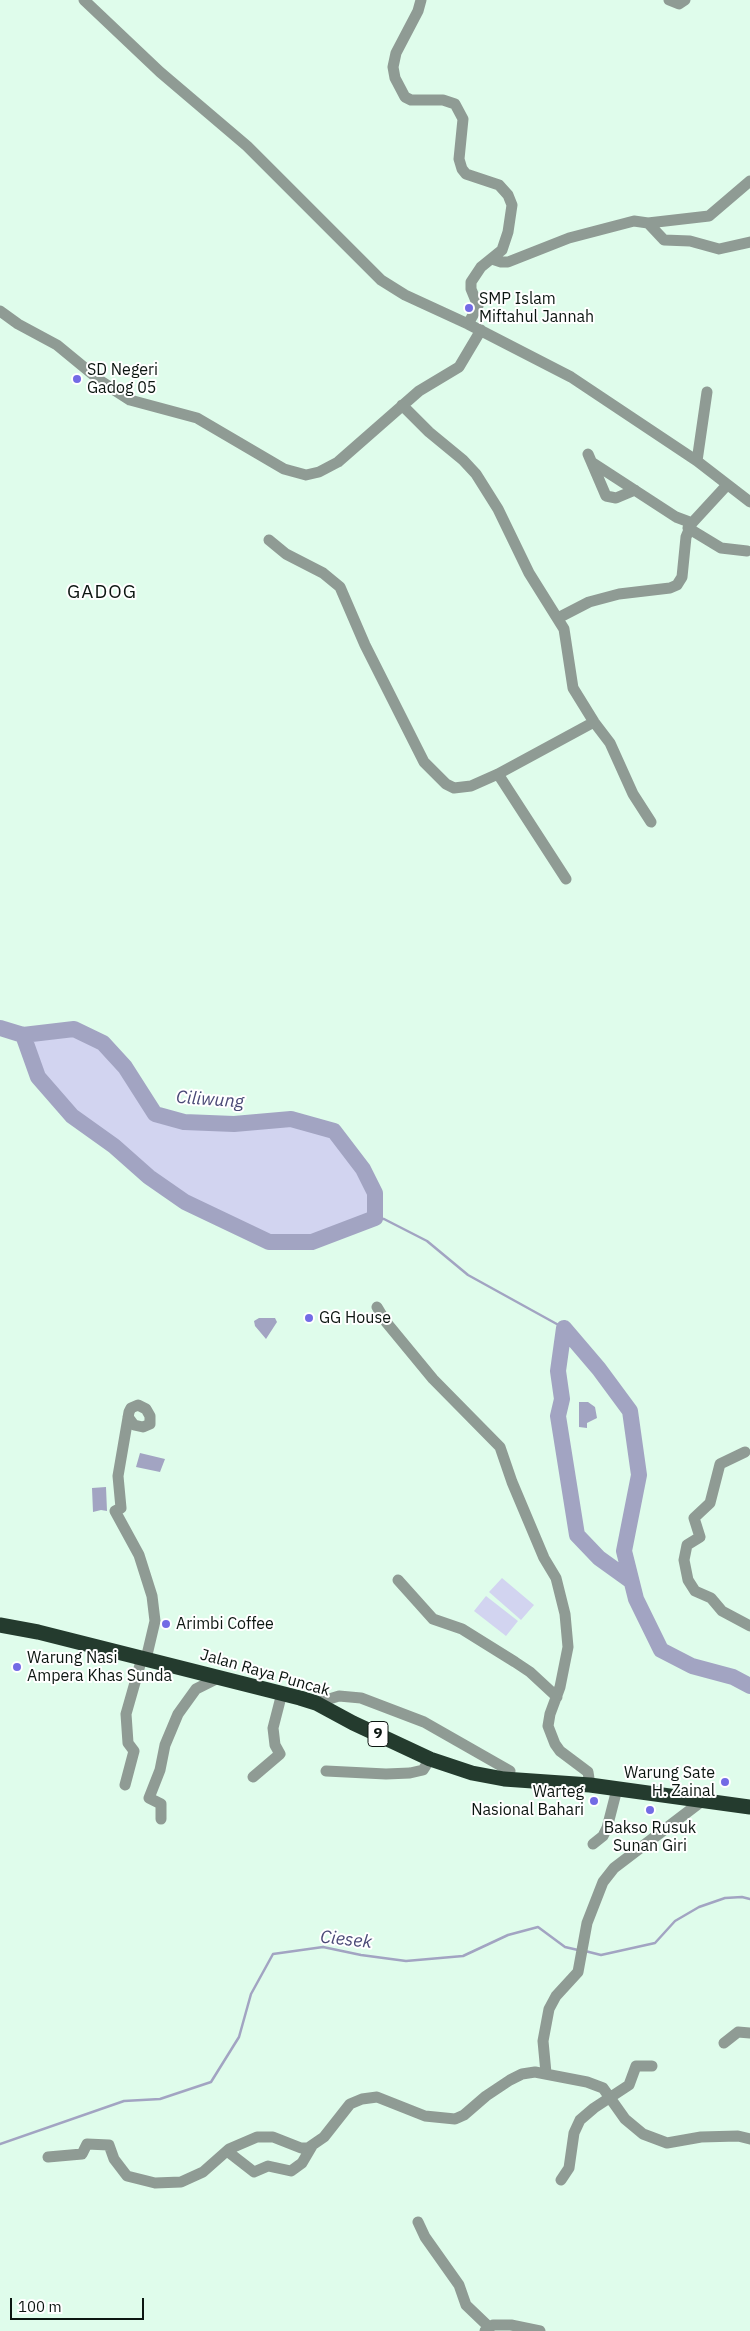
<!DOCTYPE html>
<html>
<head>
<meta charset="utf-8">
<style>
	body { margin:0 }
	#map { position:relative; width:750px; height:2331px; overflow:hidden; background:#dffceb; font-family:"IBM Plex Sans",sans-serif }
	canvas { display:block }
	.scale { position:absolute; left:10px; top:2298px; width:134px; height:22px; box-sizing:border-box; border:2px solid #0c1611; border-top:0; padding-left:6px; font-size:15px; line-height:18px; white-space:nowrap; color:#0c1611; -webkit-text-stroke:4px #fff; paint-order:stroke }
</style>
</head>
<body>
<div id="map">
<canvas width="750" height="2331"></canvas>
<div class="scale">100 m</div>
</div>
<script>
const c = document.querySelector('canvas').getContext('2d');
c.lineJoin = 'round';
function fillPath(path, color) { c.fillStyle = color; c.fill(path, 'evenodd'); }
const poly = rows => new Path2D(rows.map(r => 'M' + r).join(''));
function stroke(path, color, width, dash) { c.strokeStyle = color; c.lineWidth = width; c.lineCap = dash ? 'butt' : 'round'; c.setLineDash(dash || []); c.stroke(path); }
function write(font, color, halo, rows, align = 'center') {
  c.font = font + ' "IBM Plex Sans",sans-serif'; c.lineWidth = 4; c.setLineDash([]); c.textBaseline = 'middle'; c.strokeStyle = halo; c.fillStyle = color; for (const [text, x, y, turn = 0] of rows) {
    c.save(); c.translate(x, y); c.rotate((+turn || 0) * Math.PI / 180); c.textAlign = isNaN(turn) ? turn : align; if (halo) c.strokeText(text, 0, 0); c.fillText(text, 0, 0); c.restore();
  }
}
fillPath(poly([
	[74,1029,103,1043,125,1067,155,1114,184,1122,234,1124,291,1119,334,1131,363,1169,375,1193,375,1218,312,1242,269,1242,185,1202,149,1177,114,1146,72,1116,38,1077,23,1035],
	[502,1578,534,1605,521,1620,489,1592],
	[486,1596,518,1621,506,1636,474,1611]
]), '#d2d4f0');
fillPath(poly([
	[259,1318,275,1318,277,1322,266,1339,255,1326,254,1321],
	[579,1402,588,1402,595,1407,597,1418,587,1423,587,1428,579,1427],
	[140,1453,165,1459,160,1472,136,1467],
	[106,1487,107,1511,101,1510,93,1512,92,1488]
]), '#a2a4c2');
stroke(poly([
	[375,1218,384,1219,427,1241,468,1275,564,1328],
	[585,1951,601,1955,655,1943,675,1921,699,1907,725,1898,742,1897,750,1899],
	[0,2144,124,2101,160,2099,211,2082,239,2037,251,1994,273,1954,323,1947,361,1955,406,1961,463,1956,508,1935,538,1927,565,1947,578,1950]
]), '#a2a4c2', 2.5);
stroke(poly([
	[0,1028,23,1035,74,1029,103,1043,125,1067,155,1114,184,1122,234,1124,291,1119,334,1131,363,1169,375,1193,375,1218,312,1242,269,1242,185,1202,149,1177,114,1146,72,1116,38,1077,23,1035],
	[564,1328,599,1369,630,1411,639,1475,624,1551,636,1599,661,1650,692,1666,733,1677,750,1686],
	[564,1328,558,1371,562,1399,558,1416,577,1535,599,1558,631,1581]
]), '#a2a4c2', 16);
stroke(poly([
	[84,0,160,72,247,146,381,280,405,295,468,324,571,377,697,461,750,502],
	[421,0,418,11,396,53,393,67,395,78,405,97,411,100,443,100,455,104,463,119,459,159,462,169,466,174,499,185,508,195,512,205,508,232,502,250,481,267,471,282,471,289,478,306,468,324],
	[669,0,679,4,685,0],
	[648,223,709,216,750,181],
	[492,259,501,262,508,262,569,238,634,221,648,223,664,240,690,241,719,249,750,242],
	[0,311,18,324,57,345,102,382,130,400,197,418,284,469,306,475,319,472,338,462,419,391,459,367,481,330],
	[402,405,429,432,463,460,476,474,498,509,529,573,564,629,573,688,594,722,610,743,633,794,651,822],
	[588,454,606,496,616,498,635,490],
	[697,461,707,392],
	[593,463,676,517,692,523,727,485],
	[688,528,721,548,747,551],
	[269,540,286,554,323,573,340,587,365,645,424,762,446,784,454,788,471,786,498,774,594,722],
	[558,618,589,602,619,594,670,588,677,585,682,577,686,537,692,523],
	[498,774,566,879],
	[377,1307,386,1322,433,1379,500,1447,512,1482,544,1558,556,1578,565,1614,568,1647,560,1687,550,1714,548,1726,555,1744,560,1751,588,1772,590,1785],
	[128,1417,134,1425,143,1427,150,1424,150,1416,146,1409,138,1405,131,1408,129,1412,118,1476,121,1508,115,1511,139,1555,152,1596,155,1621,146,1659],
	[745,1452,720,1464,710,1503,694,1518,700,1537,687,1545,684,1560,688,1580,695,1591,711,1598,722,1611,750,1626],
	[398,1580,433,1619,462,1629,515,1662,530,1672,557,1697],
	[316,1703,339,1696,361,1698,424,1722,510,1771],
	[326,1771,386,1774,410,1773,423,1770,430,1759],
	[253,1777,280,1754,275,1745,273,1728,282,1693],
	[125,1785,134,1751,128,1743,126,1714,142,1658],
	[161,1819,161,1804,149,1798,160,1770,165,1745,178,1714,196,1689,220,1677],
	[593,1844,603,1836,607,1828,617,1789],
	[724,2043,738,2032,750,2033],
	[546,2073,543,2041,549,2009,556,1996,578,1972,587,1923,603,1882,614,1868,702,1801],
	[227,2151,254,2172,268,2166,291,2171,302,2163,312,2146],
	[48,2157,82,2154,87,2144,109,2145,114,2159,127,2176,155,2183,181,2182,203,2172,229,2149,257,2137,273,2137,301,2148,308,2148,324,2137,350,2104,362,2099,377,2097,425,2116,455,2119,464,2115,486,2096,510,2080,522,2074,535,2072,587,2082,603,2088,625,2119,643,2134,667,2143,701,2137,738,2136,750,2139],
	[561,2180,569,2168,574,2133,580,2120,594,2108,629,2085,636,2066,652,2066],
	[418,2222,425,2237,459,2285,466,2305,489,2327],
	[485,2331,493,2325,511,2325,540,2331]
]), '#8f9b94', 11);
stroke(poly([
	[0,1625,38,1632,300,1698,316,1703,353,1723,430,1759,472,1773,504,1779,590,1785,750,1807]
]), '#243b2e', 15);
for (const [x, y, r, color] of [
	[469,308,5,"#736be5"],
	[77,379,5,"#736be5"],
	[309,1318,5,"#736be5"],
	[166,1624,5,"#736be5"],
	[17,1667,5,"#736be5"],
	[725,1782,5,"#736be5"],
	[594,1801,5,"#736be5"],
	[650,1810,5,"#736be5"]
]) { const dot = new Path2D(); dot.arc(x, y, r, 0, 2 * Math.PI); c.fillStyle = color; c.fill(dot); stroke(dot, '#fff', 2); }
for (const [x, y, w] of [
	[378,1734,20]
]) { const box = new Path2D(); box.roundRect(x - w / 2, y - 12.5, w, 25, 4); c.fillStyle = '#fff'; c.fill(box); stroke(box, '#0c1611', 1); }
write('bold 15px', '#0c1611', null, [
	["9",378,1734]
]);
write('16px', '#0c1611', '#fff', [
	["SMP Islam",479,299],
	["Miftahul Jannah",479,317],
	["SD Negeri",87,370],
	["Gadog 05",87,388],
	["GG House",319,1318],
	["Arimbi Coffee",176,1624],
	["Warung Nasi",27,1658],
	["Ampera Khas Sunda",27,1676],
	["Warung Sate",715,1773,"right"],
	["H. Zainal",715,1791,"right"],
	["Warteg",584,1792,"right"],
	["Nasional Bahari",584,1810,"right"],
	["Bakso Rusuk",650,1828,"center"],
	["Sunan Giri",650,1846,"center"]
], 'left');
write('16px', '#0c1611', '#fff', [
	["Jalan Raya Puncak",265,1673,16]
]);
write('italic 18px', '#494976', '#fff', [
	["Ciliwung",210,1100,4],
	["Ciesek",346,1940,6]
]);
c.letterSpacing = '1px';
write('19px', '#0c1611', '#fff', [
	["GADOG",102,593]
]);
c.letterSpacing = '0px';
</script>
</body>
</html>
